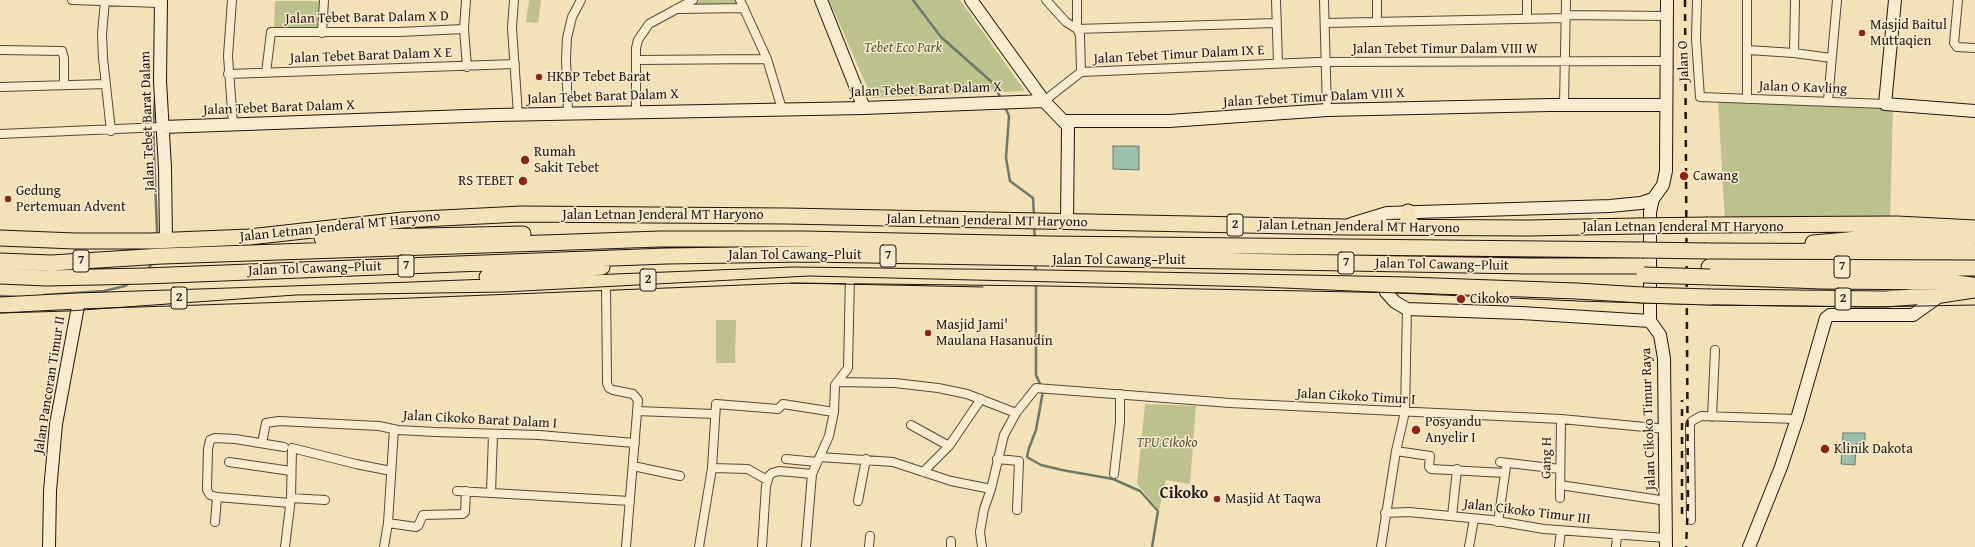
<!DOCTYPE html>
<html>
<head>
<meta charset="utf-8">
<style>
	body { margin:0 }
	canvas { display:block; background:#f3e1b7 }
</style>
</head>
<body>
<canvas width="1975" height="547"></canvas>
<script>
const c = document.querySelector('canvas').getContext('2d');
c.lineJoin = 'round';
function fillPath(path, color) { c.fillStyle = color; c.fill(path, 'evenodd'); }
const poly = rows => new Path2D(rows.map(r => 'M' + r).join(''));
function stroke(path, color, width, dash) { c.strokeStyle = color; c.lineWidth = width; c.lineCap = dash ? 'butt' : 'round'; c.setLineDash(dash || []); c.stroke(path); }
function write(font, color, halo, rows, align = 'center') {
  c.font = font + ' "Gentium Book Plus",serif'; c.lineWidth = 3; c.setLineDash([]); c.textBaseline = 'middle'; c.strokeStyle = halo; c.fillStyle = color; for (const [text, x, y, turn = 0] of rows) {
    c.save(); c.translate(x, y); c.rotate((+turn || 0) * Math.PI / 180); c.textAlign = isNaN(turn) ? turn : align; if (halo) c.strokeText(text, 0, 0); c.fillText(text, 0, 0); c.restore();
  }
}
fillPath(poly([
	[529,0,541,0,538,23,526,22],
	[699,0,736,0,737,3,683,6],
	[829,0,960,0,1025,91,872,98],
	[275,1,319,1,320,30,274,30],
	[1718,100,1893,107,1890,223,1725,222],
	[716,320,736,320,735,363,716,363],
	[1145,404,1196,406,1190,484,1166,480,1159,510,1137,484]
]), '#bdc28d');
const water = poly([
	[1113,146,1139,146,1139,170,1113,169,1113,146],
	[1843,433,1865,433,1865,444,1856,444,1855,465,1841,464,1843,433]
]);
fillPath(water, '#9cbeaa');
stroke(water, '#6b7a6d', 1);
stroke(poly([
	[913,0,941,37,994,84,1001,99],
	[155,98,153,128,157,231],
	[1005,107,1009,116,1006,158,1010,181,1033,198,1034,216],
	[1034,227,1035,240],
	[1035,262,1036,273],
	[147,270,151,265],
	[1036,282,1036,375,1041,386],
	[44,295,104,291,125,286,132,282],
	[0,296,17,297],
	[1043,391,1036,430,1029,448,1027,457,1041,465,1062,470,1113,479,1140,491,1158,511,1152,547]
]), '#6b7a6d', 2.5);
const street = poly([
	[72,0,160,3],
	[105,0,102,34,103,58,111,131],
	[232,0,228,56,233,124],
	[466,0,464,29,467,67],
	[514,0,512,28,518,115],
	[740,0,767,59,782,109],
	[1046,0,1066,22,1077,29,1276,23],
	[1077,0,1077,29,1080,35,1081,72],
	[1276,0,1278,63],
	[1324,0,1327,110],
	[1377,0,1377,22],
	[1527,0,1527,19],
	[1697,0,1696,39,1700,97,1885,104],
	[1958,0,1954,43,1957,47,1975,48],
	[676,9,744,8],
	[1566,15,1667,16],
	[1325,23,1566,18],
	[322,33,324,0],
	[0,50,62,51,64,58,64,85],
	[1748,50,1794,53,1831,58],
	[1794,53,1795,0],
	[636,60,767,59],
	[266,73,271,32,399,32,464,29],
	[228,74,515,64],
	[0,87,106,84],
	[1747,99,1747,0],
	[1044,101,1081,72,1318,62,1666,61],
	[1828,101,1837,0],
	[1564,104,1566,0],
	[636,112,636,48,638,40,649,24,693,0],
	[568,113,566,59,567,38,572,17,581,0],
	[0,134,163,127],
	[606,283,607,383,609,388,613,390,633,394,638,400,626,547],
	[837,382,895,383,938,388,967,394,1016,413],
	[637,411,714,414],
	[1712,417,1715,350],
	[911,425,949,446],
	[262,443,266,423,279,421,379,426,398,430,435,432,539,435,635,443],
	[284,447,235,439,215,438,210,440,208,449,207,490,210,495,217,497,290,503],
	[1396,451,1430,456,1429,467,1431,469,1505,473],
	[820,457,893,462,951,481,991,489],
	[786,459,817,462],
	[997,459,1019,461,1017,510],
	[229,462,291,471],
	[1500,462,1560,469],
	[633,466,680,476],
	[712,468,748,469,767,480],
	[923,472,949,446,981,399],
	[1114,474,1120,422,1120,394],
	[1560,485,1667,501],
	[457,491,630,501],
	[491,493,493,434],
	[291,498,325,500],
	[1560,498,1561,419],
	[858,501,866,459],
	[1385,513,1409,512,1491,520,1544,529,1666,538],
	[1452,516,1457,469],
	[1691,520,1690,437,1690,424,1692,421,1701,416,1797,419],
	[215,522,217,497],
	[1498,522,1506,467],
	[388,523,416,527,418,526,423,515,463,514,465,512,466,491],
	[951,541,951,547],
	[285,547,291,498,292,448,356,464,391,471],
	[384,547,388,523,394,429],
	[699,547,712,468,716,404,778,409,783,404,834,412],
	[762,547,766,486,769,476,772,473,779,471,812,474],
	[806,547,812,474,829,436,834,412,835,385,848,368,850,275],
	[869,547,870,536],
	[982,547,980,532,984,509,991,489,1004,435,1016,413,1036,388,1230,403,1561,419,1666,429],
	[1381,547,1396,451,1405,412,1407,309],
	[1469,547,1474,519],
	[1559,547,1561,531],
	[1616,547,1617,535]
]);
const secondary = poly([
	[161,0,160,81,165,168,166,240],
	[821,0,864,108],
	[971,0,1044,101,1068,126,1067,223],
	[1895,0,1885,104,1975,111],
	[1064,121,1169,121,1327,110,1550,105,1666,105],
	[163,127,495,115,864,108,1044,101],
	[1351,224,1387,213,1610,206,1641,203,1653,199],
	[1384,285,1386,292,1395,302,1407,309,1521,313,1650,321],
	[1650,321,1650,212,1653,199,1663,185,1666,171,1667,0],
	[1650,321,1660,335,1664,358,1666,547],
	[49,547,50,491,56,424,79,301],
	[1749,547,1781,467,1797,419,1826,318,1830,315,1913,315,1941,295]
]);
const highway = poly([
	[1408,212,1408,220,1414,227],
	[1708,225,1897,224,1975,228],
	[0,238,75,241,151,241,249,237,403,220,521,214,786,216,1344,227,1528,228,1638,226],
	[322,238,523,234],
	[1813,243,1869,238,1973,237],
	[1707,251,1975,252],
	[0,261,51,263,162,256,660,239,803,239,1048,244,1642,250],
	[1709,267,1975,268],
	[0,276,47,278,145,276,666,256,807,254,1527,266,1645,266],
	[487,277,602,267],
	[1710,277,1822,281,1948,282,1972,285],
	[1710,297,1885,299,1941,295,1975,290],
	[0,305,77,301,412,290,793,275,1047,278,1408,285,1577,291,1642,295]
]);
stroke(street, '#56483a', 10);
stroke(secondary, '#221511', 14);
stroke(highway, '#221511', 17);
stroke(street, '#f7ecd0', 8);
stroke(secondary, '#f7ecd0', 12);
stroke(highway, '#f3e1b7', 15);
stroke(poly([
	[791,283,983,287],
	[0,313,68,311,296,295,504,292,809,276,1261,287,1578,301,1713,305,1869,307,1975,305]
]), '#221511', 1);
stroke(poly([
	[1685,0,1688,504,1686,547],
	[1682,514,1682,400]
]), '#221511', 2.5, [7, 7]);
const highwayBridge = poly([
	[1638,226,1708,225],
	[1642,250,1707,251],
	[1644,275,1710,277],
	[1642,295,1710,297]
]);
stroke(highwayBridge, '#221511', 17, []);
stroke(highwayBridge, '#f3e1b7', 15);
for (const [x, y, r, color] of [
	[1862,33,4,"#8f2418"],
	[539,77,4,"#8f2418"],
	[525,160,5,"#8f2418"],
	[1684,176,5,"#8f2418"],
	[523,181,5,"#8f2418"],
	[8,199,4,"#8f2418"],
	[1461,299,5,"#8f2418"],
	[928,333,4,"#8f2418"],
	[1416,430,5,"#8f2418"],
	[1825,449,5,"#8f2418"],
	[1217,499,4,"#8f2418"]
]) { const dot = new Path2D(); dot.arc(x, y, r, 0, 2 * Math.PI); c.fillStyle = color; c.fill(dot); stroke(dot, '#f7ecd0', 1.5); }
for (const [x, y, w] of [
	[1235,225,16],
	[888,256,16],
	[81,261,16],
	[1346,263,16],
	[406,266,16],
	[1842,267,16],
	[648,280,16],
	[179,298,16],
	[1843,299,16]
]) { const box = new Path2D(); box.roundRect(x - w / 2, y - 11, w, 22, 3); c.fillStyle = '#f7ecd0'; c.fill(box); stroke(box, '#221511', 1); }
write('bold 13px', '#221511', null, [
	["2",1235,225],
	["7",888,256],
	["7",81,261],
	["7",1346,263],
	["7",406,266],
	["7",1842,267],
	["2",648,280],
	["2",179,298],
	["2",1843,299]
]);
write('14px', '#221511', '#f7ecd0', [
	["Jalan Tebet Barat Dalam X D",367,18,-1],
	["Jalan Tebet Timur Dalam VIII W",1445,49],
	["Jalan Tebet Timur Dalam IX E",1179,55,-3],
	["Jalan Tebet Barat Dalam X E",371,56,-2],
	["Jalan O",1684,61,-92],
	["Jalan O Kavling",1803,88,2],
	["Jalan Tebet Barat Dalam X",926,90,-2],
	["Jalan Tebet Barat Dalam X",603,97,-2],
	["Jalan Tebet Timur Dalam VIII X",1314,98,-3],
	["Jalan Tebet Barat Dalam X",279,108,-2],
	["Jalan Tebet Barat Dalam",148,121,-92],
	["Jalan Letnan Jenderal MT Haryono",663,215],
	["Jalan Letnan Jenderal MT Haryono",987,221,1],
	["Jalan Letnan Jenderal MT Haryono",340,227,-6],
	["Jalan Letnan Jenderal MT Haryono",1359,227,1],
	["Jalan Letnan Jenderal MT Haryono",1683,227],
	["Jalan Tol Cawang–Pluit",795,255],
	["Jalan Tol Cawang–Pluit",1119,260],
	["Jalan Tol Cawang–Pluit",1442,265,1],
	["Jalan Tol Cawang–Pluit",315,269,-2],
	["Jalan Pancoran Timur II",50,385,-81],
	["Jalan Cikoko Timur I",1356,397,3],
	["Jalan Cikoko Timur Raya",1649,419,-92],
	["Jalan Cikoko Barat Dalam I",480,420,3],
	["Gang H",1547,458,-89],
	["Jalan Cikoko Timur III",1527,512,7]
]);
write('14px', '#221511', '#f7ecd0', [
	["Masjid Baitul",1870,25],
	["Muttaqien",1870,41],
	["HKBP Tebet Barat",547,77],
	["Rumah",534,152],
	["Sakit Tebet",534,168],
	["Cawang",1693,176],
	["RS TEBET",514,181,"right"],
	["Gedung",16,191],
	["Pertemuan Advent",16,207],
	["Cikoko",1470,299],
	["Masjid Jami'",936,325],
	["Maulana Hasanudin",936,341],
	["Posyandu",1425,422],
	["Anyelir I",1425,438],
	["Klinik Dakota",1834,449],
	["Masjid At Taqwa",1225,499]
], 'left');
write('italic 14px', '#58523c', '#f7ecd0', [
	["Tebet Eco Park",903,48],
	["TPU Cikoko",1167,443]
]);
write('bold 16px', '#221511', '#f7ecd0', [
	["Cikoko",1184,494]
]);
</script>
</body>
</html>
